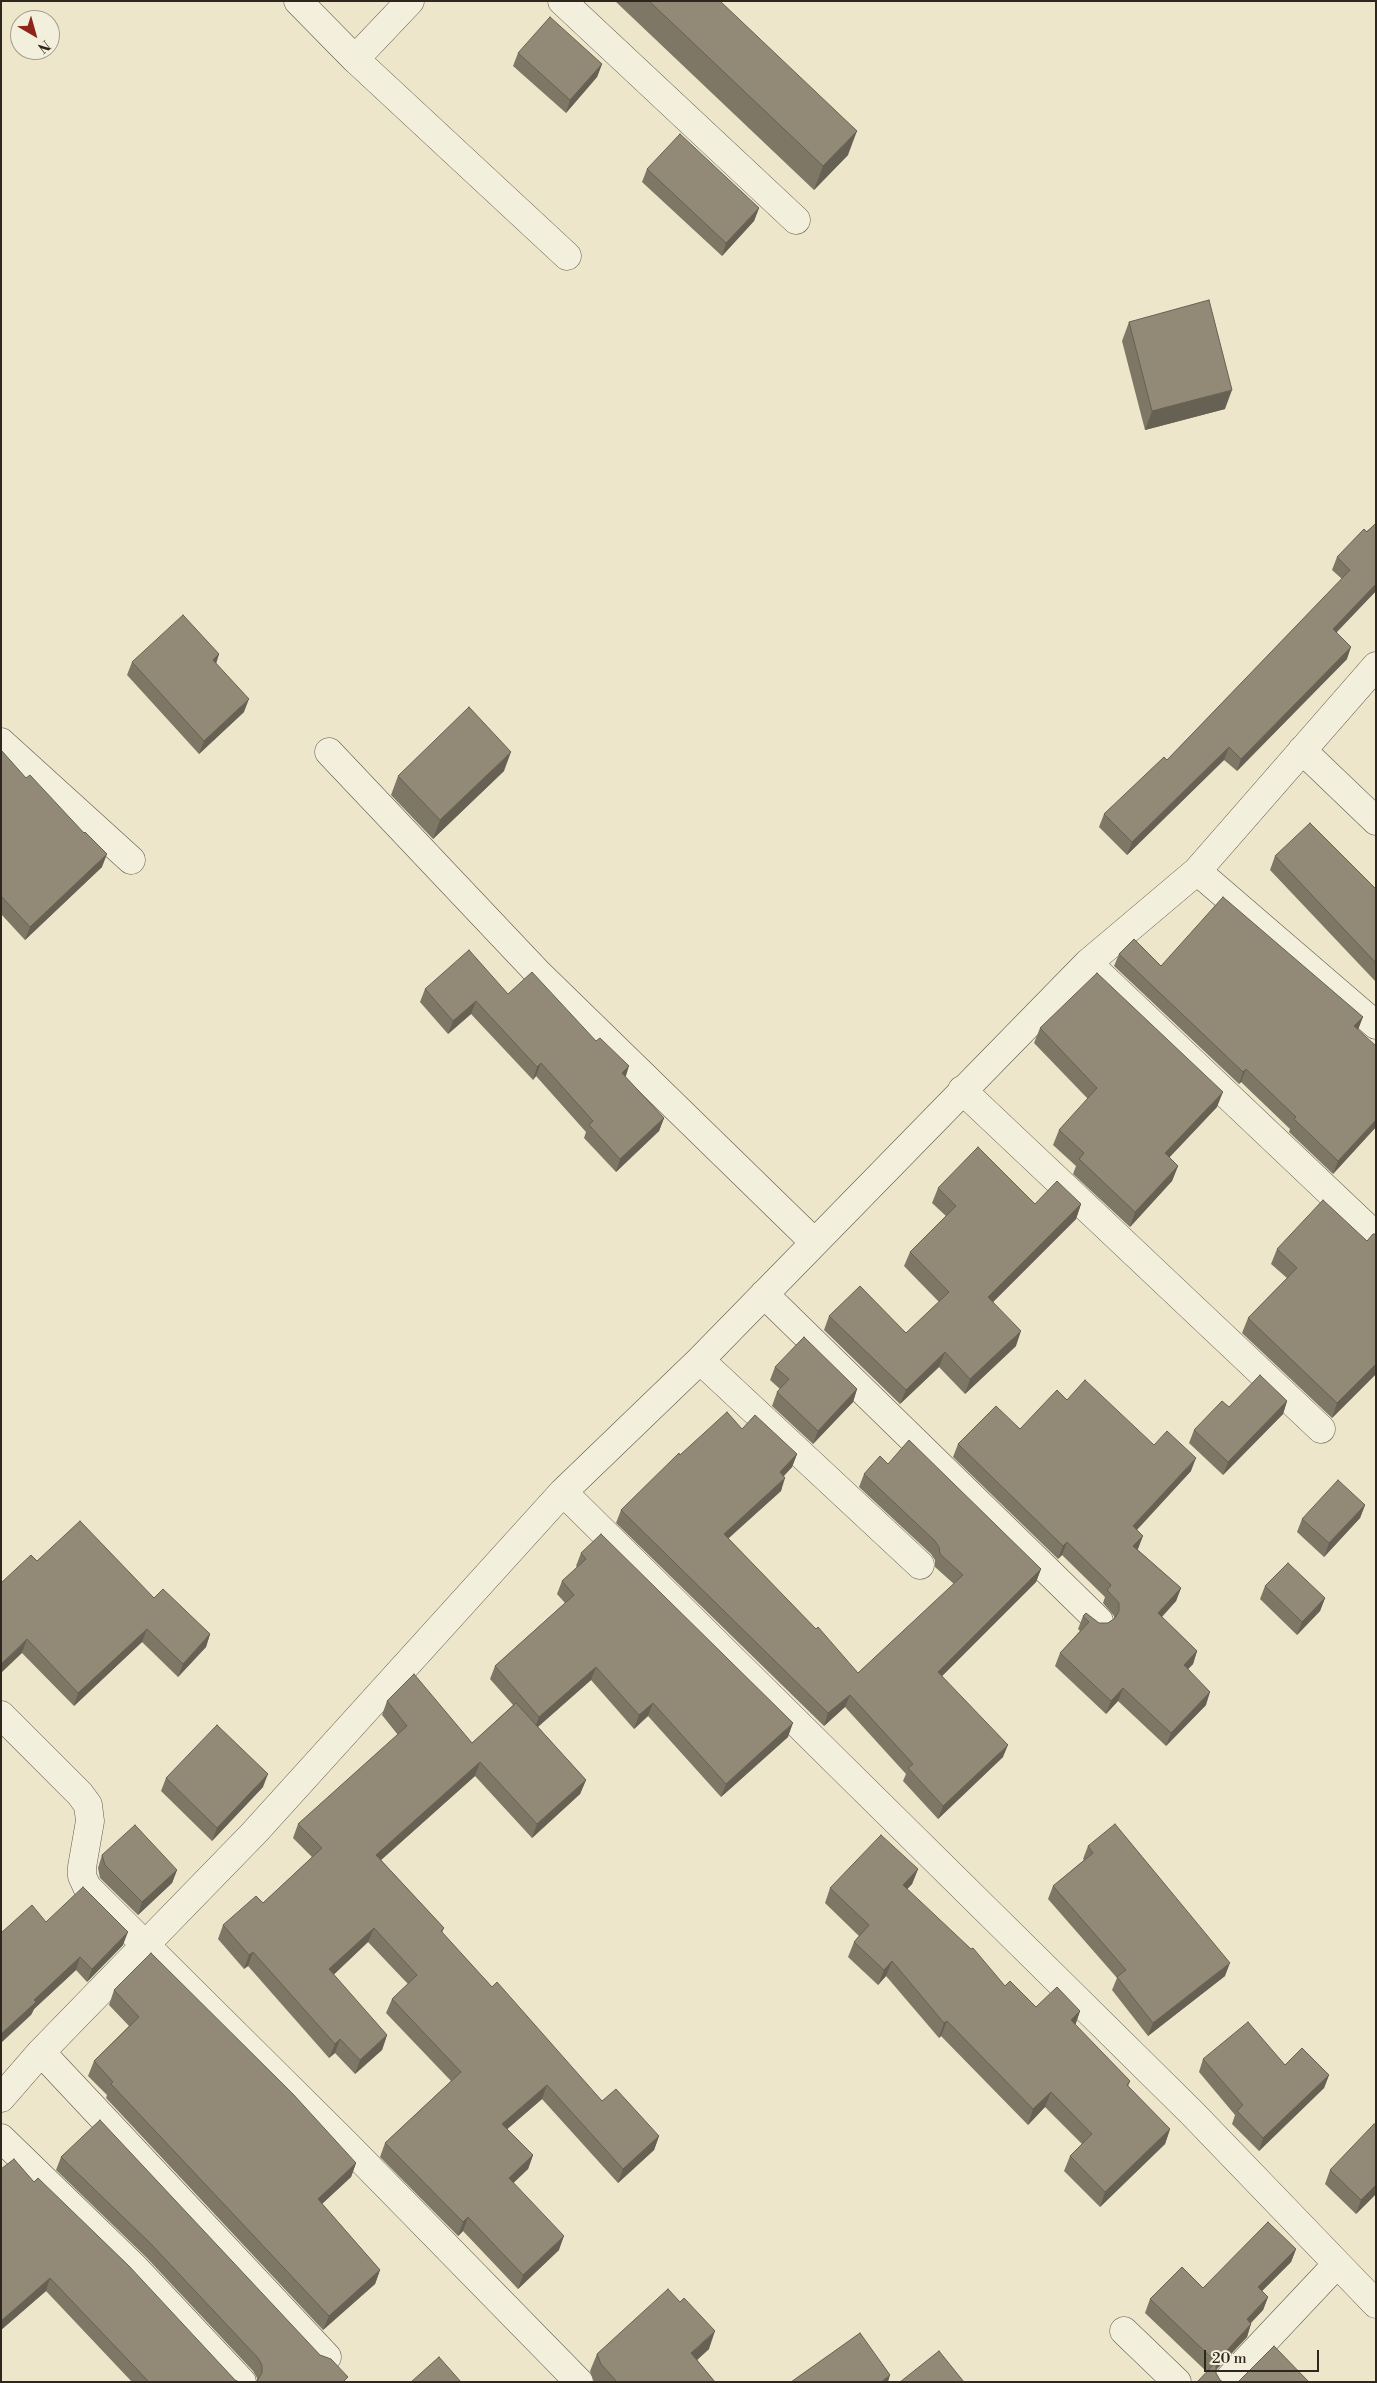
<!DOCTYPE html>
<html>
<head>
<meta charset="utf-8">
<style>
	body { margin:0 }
	#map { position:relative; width:1377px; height:2383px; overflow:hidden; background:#ede6ca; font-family:"Libre Bodoni",serif }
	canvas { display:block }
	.frame { position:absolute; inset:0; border:2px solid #2f271e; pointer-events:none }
	.north { position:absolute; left:10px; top:10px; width:50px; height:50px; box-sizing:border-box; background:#f3efdd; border:1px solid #a59f91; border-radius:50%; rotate:142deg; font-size:14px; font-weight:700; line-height:20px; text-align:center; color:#2f271e }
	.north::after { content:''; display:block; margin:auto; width:18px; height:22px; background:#8f2418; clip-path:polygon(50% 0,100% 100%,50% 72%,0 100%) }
	.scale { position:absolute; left:1204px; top:2350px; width:115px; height:22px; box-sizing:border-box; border:2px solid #2f271e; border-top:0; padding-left:6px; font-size:15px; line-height:18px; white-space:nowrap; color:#2f271e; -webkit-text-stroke:4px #f3efdd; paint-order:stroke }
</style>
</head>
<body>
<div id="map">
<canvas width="1377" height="2383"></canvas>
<div class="frame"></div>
<div class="north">N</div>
<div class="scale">20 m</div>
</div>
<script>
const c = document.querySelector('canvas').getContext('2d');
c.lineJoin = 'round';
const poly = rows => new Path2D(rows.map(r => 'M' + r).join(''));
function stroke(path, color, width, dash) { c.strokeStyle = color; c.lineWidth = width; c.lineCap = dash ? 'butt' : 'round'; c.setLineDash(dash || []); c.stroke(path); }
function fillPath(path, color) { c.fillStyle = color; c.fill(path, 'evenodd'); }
const minor = poly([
	[298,1,355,59],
	[410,1,355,59,567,256],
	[562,1,796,220],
	[1,742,131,860],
	[1302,750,1376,821],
	[329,752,539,974,814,1242],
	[1197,871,1376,1025],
	[1088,963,1376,1236],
	[962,1090,1321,1429],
	[764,1294,1099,1621],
	[700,1360,920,1565],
	[563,1492,1192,2113,1376,2304],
	[1,1715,80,1794,88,1805,90,1821,82,1867,82,1876,87,1887,347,2145,579,2382],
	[41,2052,327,2357],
	[1,2098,41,2052,254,1833,563,1492,700,1360,1088,963,1197,871,1376,666],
	[1,2138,135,2268,242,2382],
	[1124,2331,1177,2382],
	[1226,2382,1337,2264]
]);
stroke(minor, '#5e5749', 29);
stroke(minor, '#f3efdd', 28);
fillPath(poly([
	[615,1,720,1,848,155,814,190],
	[518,53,602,64,597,77,566,113,513,66],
	[647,169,759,208,754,221,722,256,642,182],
	[1129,322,1225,409,1145,430,1122,341],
	[1376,523,1376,591,1337,632,1347,659,1237,771,1224,760,1127,855,1099,827,1104,814,1167,760,1342,579,1332,570,1337,557],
	[219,654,216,663,244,712,199,754,127,675,132,662],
	[1,750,102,867,25,940,1,914],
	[504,771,433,839,391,795,398,776],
	[1275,856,1376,889,1376,982,1270,870],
	[1119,954,1161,966,1358,1030,1376,1127,1333,1174,1289,1132,1290,1129,1241,1082,1239,1084,1114,966],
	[425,989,508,994,625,1077,664,1118,659,1131,616,1172,584,1138,586,1132,536,1076,533,1080,471,1014,448,1034,420,1002],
	[1040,1028,1217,1107,1169,1158,1178,1166,1172,1181,1130,1227,1073,1174,1076,1166,1053,1145,1059,1130,1088,1099,1034,1043],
	[938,1188,1035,1204,1081,1204,1076,1219,993,1302,1016,1346,965,1394,939,1367,900,1404,824,1330,829,1316,906,1333,939,1302,904,1266,910,1252,946,1216,932,1203],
	[1376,1234,1376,1374,1332,1418,1242,1333,1248,1318,1287,1278,1271,1264,1277,1249,1367,1241],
	[775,1367,857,1389,853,1402,813,1444,772,1406,777,1392,780,1389,770,1380],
	[1067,1400,1154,1445,1191,1471,1137,1530,1138,1549,1137,1549,1181,1588,1176,1601,1162,1617,1197,1651,1193,1664,1188,1669,1206,1705,1166,1746,1118,1701,1106,1714,1055,1666,1060,1653,1080,1631,1078,1629,1083,1616,1099,1623,1108,1623,1114,1619,1114,1616,1103,1603,1105,1597,1062,1555,1058,1559,953,1457,958,1444,1020,1429],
	[1287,1401,1283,1414,1223,1475,1189,1443,1194,1430,1229,1407],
	[742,1429,797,1454,792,1467,784,1476,781,1491,728,1538,858,1673,954,1584,935,1567,935,1560,931,1554,859,1487,864,1474,888,1464,1041,1569,1036,1582,942,1676,1003,1757,938,1819,903,1781,906,1774,845,1707,824,1726,616,1523,621,1510],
	[1365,1505,1360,1518,1324,1557,1297,1532,1302,1519],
	[581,1553,788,1737,721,1797,648,1716,634,1729,591,1680,538,1727,586,1780,580,1794,532,1838,475,1776,381,1860,444,1928,442,1933,492,1987,602,2101,659,2136,654,2150,618,2183,542,2099,507,2129,533,2155,528,2169,513,2183,559,2250,518,2289,463,2231,458,2236,380,2157,385,2143,451,2081,386,2013,392,1999,408,1984,368,1942,333,1975,387,2035,382,2050,355,2074,335,2053,329,2058,248,1966,244,1969,218,1939,223,1925,263,1903,312,1857,293,1838,298,1824,398,1735,382,1715,387,1701,472,1743,513,1705,490,1679,495,1666,565,1603,557,1594,562,1581,577,1567,576,1566],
	[37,1561,154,1598,210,1634,206,1647,178,1677,142,1642,74,1706,22,1653],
	[1265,1586,1325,1598,1320,1611,1297,1635,1260,1599],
	[166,1778,263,1787,212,1841,161,1791],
	[1088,1846,1225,1976,1148,2036,1112,1990,1117,1978,1048,1899,1053,1886,1084,1860,1083,1859],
	[102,1855,177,1870,172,1883,138,1915,100,1878,98,1868],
	[918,1869,912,1884,907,1889,1005,1986,1036,2007,1080,2011,1075,2025,1130,2081,1128,2087,1170,2129,1165,2144,1100,2207,1064,2171,1070,2156,1082,2144,1045,2107,1028,2125,941,2036,939,2038,886,1976,878,1985,848,1957,854,1942,859,1936,825,1903,830,1888],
	[46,1922,123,1945,87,1982,76,1970,34,2009,31,2015],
	[114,1990,356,2163,351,2177,322,2204,380,2270,375,2284,323,2330,106,2098,107,2095,88,2076,94,2061,129,2026,109,2005],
	[1203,2059,1285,2065,1329,2075,1324,2088,1259,2151,1232,2124,1235,2115,1199,2072],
	[61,2157,346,2382,257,2381,257,2378,253,2371,146,2257,56,2170],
	[1,2169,34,2182,235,2380,239,2382,132,2382,46,2291,1,2330],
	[1330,2170,1376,2194,1356,2214,1325,2184],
	[1296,2249,1291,2262,1262,2291,1268,2297,1263,2310,1251,2323,1247,2337,1216,2370,1216,2373,1220,2380,1207,2372,1145,2313,1150,2299,1203,2288],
	[709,2349,697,2360,715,2382,594,2382,590,2371,597,2354]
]), '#7e7766');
fillPath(poly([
	[602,64,597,77,566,113,570,100],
	[857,131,848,155,814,190,823,166],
	[759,208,754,221,722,256,726,243],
	[1232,390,1225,409,1145,430,1152,411],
	[1376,584,1376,591,1328,641,1333,629],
	[1351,647,1347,659,1237,771,1241,759],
	[219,654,215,667,213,660],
	[249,699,244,712,199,754,204,741],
	[1229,747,1224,760,1127,855,1132,842],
	[511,752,504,771,433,839,440,820],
	[107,854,102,867,25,940,30,927],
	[476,1001,471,1014,448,1034,453,1021],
	[1363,1017,1358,1030,1354,1026],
	[541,1063,536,1076,533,1080,537,1067],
	[629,1066,625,1079,622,1073],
	[1246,1069,1241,1082,1239,1084,1243,1072],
	[1223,1092,1217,1107,1159,1168,1165,1153],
	[664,1118,659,1131,616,1172,620,1159],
	[1376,1120,1376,1127,1333,1174,1338,1161],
	[1178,1166,1172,1181,1130,1227,1135,1212],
	[1081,1204,1076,1219,983,1312,988,1297],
	[1021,1331,1016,1346,965,1394,970,1379],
	[945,1352,939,1367,900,1404,906,1390],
	[1376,1364,1376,1374,1332,1418,1337,1403],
	[857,1389,853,1402,813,1444,818,1431],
	[1287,1401,1283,1414,1223,1475,1228,1462],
	[797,1454,792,1467,775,1485,780,1472],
	[1196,1458,1191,1471,1128,1539,1133,1526],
	[785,1478,781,1491,719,1547,724,1534],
	[1365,1505,1360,1518,1324,1557,1329,1543],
	[1143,1536,1138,1549,1128,1559,1133,1546],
	[1067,1542,1062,1555,1058,1559,1063,1546],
	[1041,1569,1036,1582,933,1685,938,1672],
	[1181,1588,1176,1601,1153,1626,1158,1613],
	[1325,1598,1320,1611,1297,1635,1302,1622],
	[147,1629,142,1642,74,1706,78,1693],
	[210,1634,206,1647,178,1677,183,1664],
	[27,1639,22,1653,1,1673,1,1664],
	[1197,1651,1193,1664,1179,1678,1184,1665],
	[596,1667,591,1680,534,1730,539,1717],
	[1123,1688,1118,1701,1106,1714,1111,1701],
	[1210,1692,1206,1705,1166,1746,1171,1733],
	[850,1695,845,1707,824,1726,828,1713],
	[653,1703,648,1716,634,1729,639,1715],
	[793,1723,788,1737,721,1797,726,1784],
	[1008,1745,1003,1757,938,1819,943,1806],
	[480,1762,475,1776,371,1869,376,1855],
	[268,1774,263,1787,212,1841,217,1828],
	[586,1780,580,1794,532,1838,537,1824],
	[918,1869,912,1884,897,1900,903,1885],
	[177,1870,172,1883,138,1915,142,1902],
	[374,1928,368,1942,324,1984,329,1969],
	[128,1932,123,1945,87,1982,92,1969],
	[253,1952,248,1966,244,1969,249,1955],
	[80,1957,76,1970,34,2009,31,2015,1,2043,1,2034,34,2000],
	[892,1961,886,1976,878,1985,884,1970],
	[1230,1963,1225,1976,1148,2036,1153,2023],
	[1080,2011,1075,2026,1071,2020],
	[947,2021,941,2036,939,2038,944,2023],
	[387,2035,382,2050,355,2074,360,2060],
	[340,2039,335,2053,329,2058,335,2044],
	[1329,2075,1324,2088,1259,2151,1263,2138],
	[547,2085,542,2099,497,2138,502,2124],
	[1051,2092,1045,2107,1028,2125,1033,2109],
	[1170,2129,1165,2144,1100,2207,1105,2192],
	[659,2136,654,2150,618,2183,623,2169],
	[533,2155,528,2169,504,2192,509,2178],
	[356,2163,351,2177,312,2213,318,2199],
	[1376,2185,1376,2194,1356,2214,1361,2200],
	[468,2217,463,2231,458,2236,463,2222],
	[564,2236,559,2250,518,2289,523,2275],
	[1296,2249,1291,2262,1253,2300,1258,2287],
	[380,2270,375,2284,323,2330,329,2316],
	[50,2278,46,2291,1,2330,1,2321],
	[1268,2297,1263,2310,1242,2332,1247,2319],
	[1251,2324,1247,2337,1214,2372,1216,2366,1219,2359],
	[715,2331,709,2349,685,2371,691,2353],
	[890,2375,888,2382,881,2382]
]), '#666153');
const building = poly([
	[649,1,720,1,857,131,823,166,649,1],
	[550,17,602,64,570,100,518,53,550,17],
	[680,134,759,208,726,243,647,169,680,134],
	[1209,300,1232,390,1152,411,1129,322,1209,300],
	[1376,523,1376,584,1333,629,1351,647,1241,759,1229,747,1132,842,1104,814,1164,757,1167,760,1350,570,1337,557,1364,529,1367,532,1376,523],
	[183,615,219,654,213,660,249,699,204,741,132,662,183,615],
	[469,707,511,752,440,820,398,776,469,707],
	[1,750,26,778,30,775,84,833,85,832,107,854,30,927,1,896,1,750],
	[1310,823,1376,889,1376,963,1275,856,1310,823],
	[1223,897,1363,1017,1354,1026,1376,1046,1376,1120,1338,1161,1294,1119,1296,1117,1246,1069,1243,1072,1119,954,1134,939,1161,966,1223,897],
	[469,950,508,994,532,972,596,1041,600,1038,629,1066,622,1073,664,1118,620,1159,589,1125,593,1121,541,1063,537,1067,476,1001,453,1021,425,989,469,950],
	[1097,973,1223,1092,1165,1153,1178,1166,1135,1212,1079,1159,1084,1153,1059,1130,1097,1088,1040,1028,1097,973],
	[978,1147,1035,1204,1057,1181,1081,1204,988,1297,1021,1331,970,1379,945,1352,906,1390,829,1316,860,1286,906,1333,949,1292,910,1252,956,1206,938,1188,978,1147],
	[1323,1200,1367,1241,1373,1234,1376,1234,1376,1364,1337,1403,1248,1318,1297,1268,1277,1249,1323,1200],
	[804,1337,857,1389,818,1431,777,1392,789,1379,775,1367,804,1337],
	[1260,1375,1287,1401,1228,1462,1194,1430,1222,1401,1229,1407,1260,1375],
	[1085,1380,1154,1445,1167,1431,1196,1458,1133,1526,1143,1536,1133,1546,1181,1588,1158,1613,1197,1651,1184,1665,1210,1692,1171,1733,1123,1688,1111,1701,1060,1653,1089,1622,1083,1616,1086,1613,1099,1623,1108,1623,1115,1618,1119,1611,1119,1603,1107,1590,1111,1585,1067,1542,1063,1546,958,1444,996,1406,1020,1429,1057,1390,1067,1400,1085,1380],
	[727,1412,742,1429,755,1415,797,1454,780,1472,785,1478,724,1534,816,1629,818,1627,858,1673,963,1575,940,1554,939,1547,935,1541,864,1474,880,1456,888,1464,909,1440,1041,1569,938,1672,1008,1745,943,1806,908,1768,913,1764,850,1695,828,1713,621,1510,679,1453,680,1455,727,1412],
	[1338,1480,1365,1505,1329,1543,1302,1519,1338,1480],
	[80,1521,154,1598,163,1589,210,1634,183,1664,147,1629,78,1693,27,1639,1,1664,1,1583,31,1555,37,1561,80,1521],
	[601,1534,793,1723,726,1784,653,1703,639,1715,596,1667,539,1717,495,1666,574,1595,562,1581,586,1559,581,1553,601,1534],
	[1288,1563,1325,1598,1302,1622,1265,1586,1288,1563],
	[414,1674,472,1743,516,1703,586,1780,537,1824,480,1762,376,1855,444,1928,441,1931,492,1987,497,1982,602,2101,616,2089,659,2136,623,2169,547,2085,502,2124,533,2155,509,2178,564,2236,523,2275,468,2217,463,2222,385,2143,461,2072,392,1999,417,1975,374,1928,329,1969,387,2035,360,2060,340,2039,335,2044,253,1952,249,1955,223,1925,256,1896,263,1903,322,1848,298,1824,407,1726,387,1701,414,1674],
	[217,1725,268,1774,217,1828,166,1778,217,1725],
	[1115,1824,1230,1963,1153,2023,1117,1977,1126,1970,1053,1886,1093,1853,1088,1846,1115,1824],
	[135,1825,177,1870,142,1902,105,1865,102,1855,135,1825],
	[881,1835,918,1869,903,1885,971,1949,973,1948,1005,1986,1010,1981,1036,2007,1057,1987,1080,2011,1071,2020,1130,2081,1127,2085,1170,2129,1105,2192,1070,2156,1092,2134,1051,2092,1033,2109,947,2021,944,2023,892,1961,884,1970,854,1942,869,1925,830,1888,881,1835],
	[83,1887,128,1932,92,1969,80,1957,34,2000,36,2002,1,2034,1,1933,32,1905,46,1922,83,1887],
	[151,1953,293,2094,356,2163,318,2199,380,2270,329,2316,111,2084,113,2082,94,2061,139,2017,114,1990,151,1953],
	[1248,2022,1285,2065,1302,2048,1329,2075,1263,2138,1237,2111,1243,2105,1203,2059,1248,2022],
	[100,2120,320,2355,331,2359,348,2377,343,2382,255,2382,257,2381,262,2373,262,2365,258,2358,151,2244,61,2157,100,2120],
	[1374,2124,1376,2125,1376,2185,1361,2200,1330,2170,1374,2124],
	[14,2159,34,2182,38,2178,129,2266,235,2380,239,2382,149,2382,50,2278,1,2321,1,2169,14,2159],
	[1268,2222,1296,2249,1258,2287,1268,2297,1247,2319,1251,2324,1219,2359,1216,2366,1216,2373,1220,2380,1223,2382,1197,2382,1216,2362,1150,2299,1182,2267,1203,2288,1268,2222],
	[668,2289,680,2302,684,2298,715,2331,691,2353,715,2382,617,2382,601,2364,597,2354,668,2289],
	[860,2333,890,2375,881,2382,791,2382,860,2333],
	[1274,2346,1309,2382,1238,2382,1274,2346],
	[939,2351,964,2382,900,2382,939,2351],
	[439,2357,461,2382,411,2382,439,2357]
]);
fillPath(building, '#928a77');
stroke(building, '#666153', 1);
</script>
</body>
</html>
